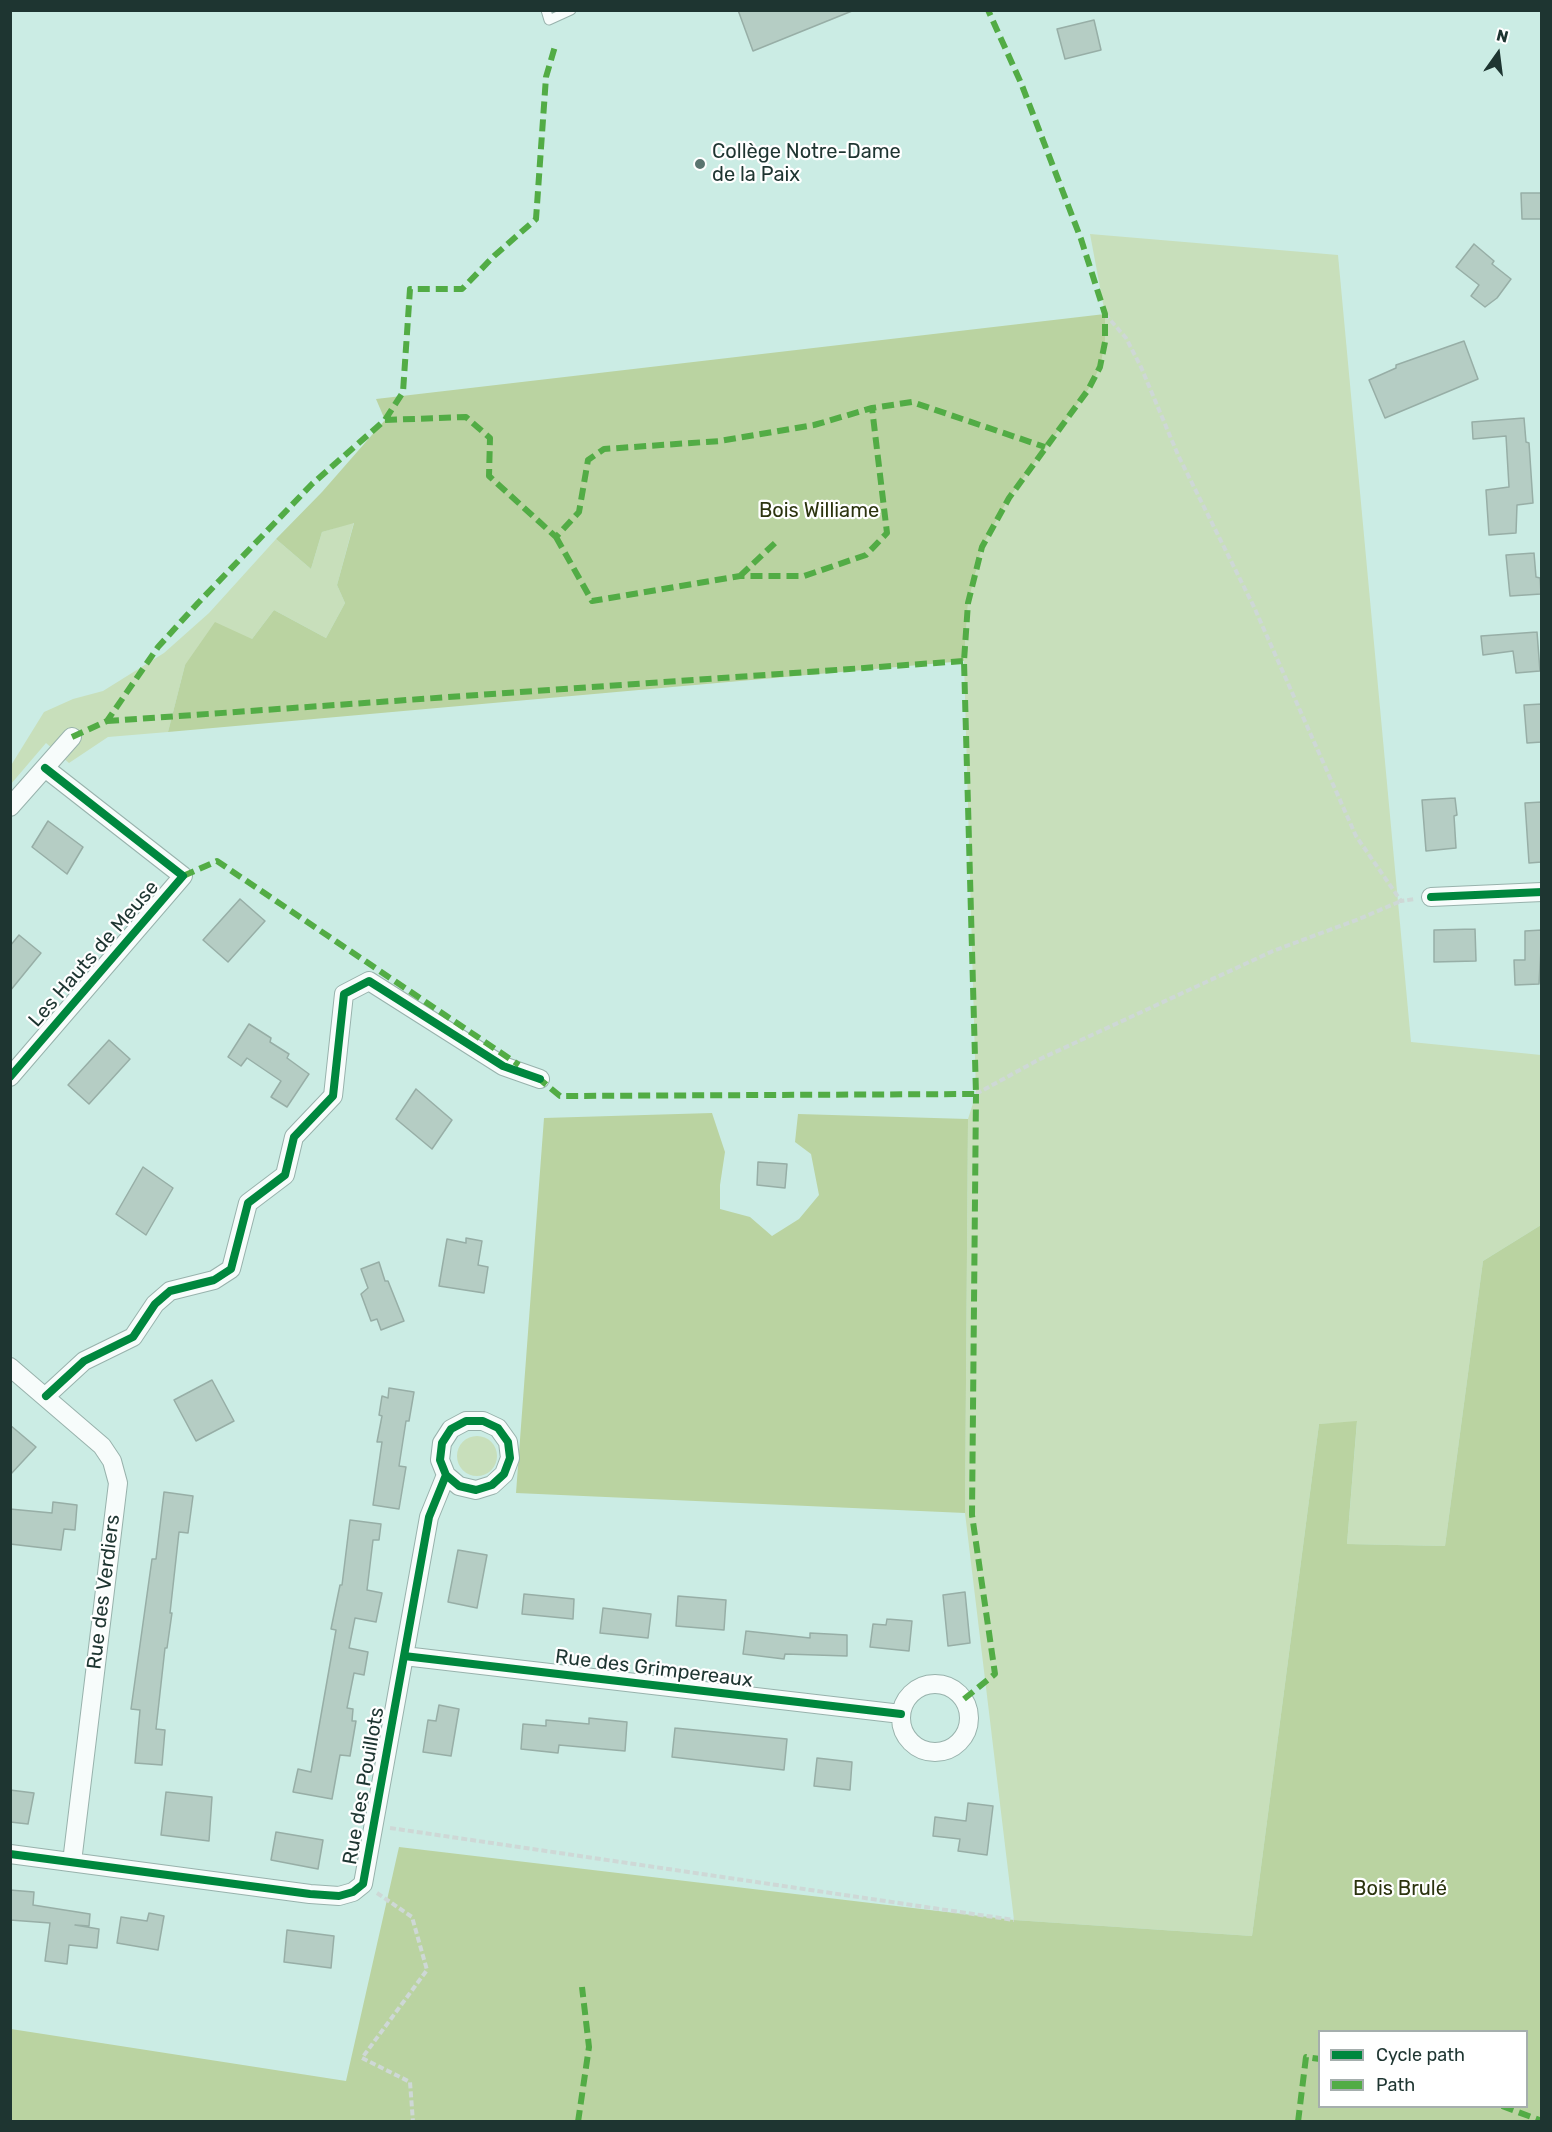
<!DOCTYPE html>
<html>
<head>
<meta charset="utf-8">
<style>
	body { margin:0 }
	#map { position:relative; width:1552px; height:2132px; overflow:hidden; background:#cbece4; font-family:Rubik,sans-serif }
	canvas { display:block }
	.frame { position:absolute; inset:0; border:12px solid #1e3531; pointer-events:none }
	.legend { position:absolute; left:1318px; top:2030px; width:210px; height:78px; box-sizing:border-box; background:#fff; border:2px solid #a5aead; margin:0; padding:8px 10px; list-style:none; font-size:18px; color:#1e3531 }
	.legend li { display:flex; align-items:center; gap:12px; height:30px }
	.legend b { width:30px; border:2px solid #a5aead }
	.north { position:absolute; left:1468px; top:24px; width:60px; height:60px; -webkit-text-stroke:4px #fff; paint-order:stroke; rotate:14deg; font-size:16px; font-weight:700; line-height:24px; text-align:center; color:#1e3531 }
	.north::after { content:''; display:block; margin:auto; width:21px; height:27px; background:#1e3531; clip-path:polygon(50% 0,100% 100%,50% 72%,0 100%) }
</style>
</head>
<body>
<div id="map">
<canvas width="1552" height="2132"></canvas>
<div class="frame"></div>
<ul class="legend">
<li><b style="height:8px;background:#00873e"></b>Cycle path</li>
<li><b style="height:8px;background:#52ac45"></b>Path</li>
</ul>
<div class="north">N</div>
</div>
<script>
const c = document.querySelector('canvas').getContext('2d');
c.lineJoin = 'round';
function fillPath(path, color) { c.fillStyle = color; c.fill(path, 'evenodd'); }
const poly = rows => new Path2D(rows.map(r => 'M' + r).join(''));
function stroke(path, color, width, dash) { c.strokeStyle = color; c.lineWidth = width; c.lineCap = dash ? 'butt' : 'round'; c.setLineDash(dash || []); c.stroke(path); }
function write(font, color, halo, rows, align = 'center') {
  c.font = font + ' Rubik,sans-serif'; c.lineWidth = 4.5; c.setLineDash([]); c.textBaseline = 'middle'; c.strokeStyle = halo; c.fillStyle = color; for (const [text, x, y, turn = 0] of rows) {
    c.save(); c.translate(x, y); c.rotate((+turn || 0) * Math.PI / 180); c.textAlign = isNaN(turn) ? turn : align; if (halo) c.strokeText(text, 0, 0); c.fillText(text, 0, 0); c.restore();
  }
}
fillPath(poly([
	[1090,234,1338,255,1411,1042,1541,1055,1541,1225,1483,1261,1445,1546,1347,1544,1357,1422,1319,1424,1252,1936,1014,1920,965,1513,968,1119,976,1094,964,661,968,603,982,547,1009,498,1088,390,1105,342,1105,314],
	[354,522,337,585,345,603,326,638,274,610,252,639,185,665,168,732,108,737,69,763,46,743,11,784,10,767,44,712,73,699,103,691,164,653,209,613,276,539,311,569,322,532],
	'457 1456a20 20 0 1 1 40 0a20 20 0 1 1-40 0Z'
]), '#c8dfbb');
fillPath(poly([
	[1105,314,1105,342,1100,367,1088,390,1009,498,982,547,968,603,964,661,168,732,185,665,215,622,252,639,274,610,326,638,345,603,337,585,354,523,322,532,311,569,276,539,322,492,385,420,376,399],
	[712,1113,725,1152,720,1185,720,1209,750,1217,772,1236,799,1219,819,1195,811,1154,795,1142,798,1114,968,1119,965,1513,516,1493,544,1118],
	[1541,1225,1541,2121,11,2121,11,2029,346,2081,399,1847,1014,1920,1252,1936,1319,1424,1357,1421,1347,1544,1445,1546,1483,1261],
	[1320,2032,1526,2032,1526,2106,1320,2106]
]), '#bad3a1');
const building = poly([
	[738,10,851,10,852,11,753,51,738,10],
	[1094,20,1101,50,1065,59,1057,29,1094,20],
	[1521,193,1542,193,1542,219,1522,219,1521,193],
	[1474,244,1494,261,1492,264,1511,279,1497,298,1485,307,1471,296,1479,285,1456,267,1474,244],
	[1464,341,1478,379,1385,418,1369,380,1396,368,1396,365,1464,341],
	[1524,418,1526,442,1529,443,1533,503,1517,505,1516,533,1489,535,1486,490,1509,487,1506,436,1473,439,1472,422,1524,418],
	[1534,553,1536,577,1540,578,1541,594,1510,596,1506,555,1534,553],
	[1537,632,1540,671,1516,673,1513,651,1483,655,1481,636,1537,632],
	[1542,704,1542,742,1527,743,1524,705,1542,704],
	[1455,798,1457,815,1454,816,1456,848,1426,851,1422,800,1455,798],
	[1542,802,1542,862,1529,863,1525,803,1542,802],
	[48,821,83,847,67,874,32,847,48,821],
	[240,899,265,921,228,962,203,940,240,899],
	[1475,929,1476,961,1434,962,1434,930,1475,929],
	[1542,930,1539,984,1515,985,1514,960,1525,960,1525,931,1542,930],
	[19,935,41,953,10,991,10,946,19,935],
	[249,1024,271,1038,270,1042,289,1054,287,1058,309,1074,287,1107,271,1097,281,1081,247,1058,241,1066,228,1057,249,1024],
	[109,1040,130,1059,89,1104,68,1085,109,1040],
	[416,1089,452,1120,432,1149,396,1119,416,1089],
	[758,1162,787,1164,785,1188,757,1185,758,1162],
	[143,1167,173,1188,146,1235,116,1214,143,1167],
	[466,1238,482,1241,478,1265,488,1267,484,1293,439,1286,447,1239,466,1243,466,1238],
	[379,1262,385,1281,388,1281,404,1321,381,1330,377,1319,371,1321,361,1294,368,1288,361,1269,379,1262],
	[212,1380,234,1421,196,1441,174,1400,212,1380],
	[389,1388,414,1392,409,1421,406,1421,399,1466,406,1467,399,1509,373,1505,382,1442,377,1442,382,1416,379,1415,382,1396,388,1398,389,1388],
	[10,1425,36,1447,10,1475,10,1425],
	[164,1492,193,1496,188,1533,179,1532,170,1613,172,1613,167,1648,165,1648,156,1729,165,1730,162,1765,135,1763,140,1710,131,1709,152,1559,156,1559,164,1492],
	[53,1502,77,1505,75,1530,64,1529,61,1550,10,1544,10,1509,52,1513,53,1502],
	[350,1520,381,1524,379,1540,373,1540,367,1590,382,1593,376,1622,355,1618,349,1648,368,1652,364,1675,354,1673,347,1708,353,1709,352,1721,356,1721,350,1756,340,1755,332,1799,293,1792,298,1769,311,1772,336,1630,331,1629,340,1585,342,1585,350,1520],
	[458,1550,487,1555,477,1608,448,1602,458,1550],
	[965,1592,970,1643,948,1646,943,1595,965,1592],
	[524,1594,574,1599,573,1619,522,1614,524,1594],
	[678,1596,726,1600,724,1630,676,1626,678,1596],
	[603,1608,651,1614,648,1638,600,1633,603,1608],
	[887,1619,912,1621,909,1651,870,1647,873,1624,886,1625,887,1619],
	[746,1631,810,1638,810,1633,847,1635,847,1656,785,1654,784,1659,743,1654,746,1631],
	[439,1705,459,1709,451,1756,423,1752,428,1720,436,1721,439,1705],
	[589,1718,627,1722,625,1751,559,1745,558,1753,521,1749,523,1724,546,1726,546,1720,589,1724,589,1718],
	[675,1728,787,1739,784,1770,672,1757,675,1728],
	[817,1758,852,1762,850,1790,814,1786,817,1758],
	[10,1790,34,1793,28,1824,10,1822,10,1790],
	[166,1792,212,1797,209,1841,161,1835,166,1792],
	[968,1803,993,1806,987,1855,958,1851,960,1839,933,1836,935,1817,966,1821,968,1803],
	[276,1832,323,1840,318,1869,271,1860,276,1832],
	[10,1890,34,1892,33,1905,90,1914,89,1926,75,1925,99,1929,97,1948,69,1945,67,1964,45,1961,50,1923,10,1920,10,1890],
	[149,1913,164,1916,158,1950,117,1943,121,1917,147,1921,149,1913],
	[287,1930,334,1936,331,1968,284,1962,287,1930]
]);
fillPath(building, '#b5cdc4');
stroke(building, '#97aea6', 1.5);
const lane = poly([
	[546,10,549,20,571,10]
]);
const street = poly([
	[10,807,72,737],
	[1431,897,1542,892],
	[10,1077,183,876,45,768],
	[10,1367,102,1446,112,1461,118,1483,72,1862],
	[46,1396,84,1361,133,1337,155,1304,170,1291,214,1280,231,1269,248,1203,285,1175,294,1137,333,1096,344,994,369,981,503,1066,540,1079],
	[404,1656,901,1714],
	'901 1718a34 34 0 1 1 68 0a34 34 0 1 1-68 0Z',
	[10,1854,310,1894,339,1896,353,1892,363,1884,429,1517,446,1475,440,1460,442,1443,451,1429,466,1421,483,1421,498,1428,508,1442,510,1458,504,1474,492,1485,476,1490,459,1486,446,1475]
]);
stroke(lane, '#98b2ac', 11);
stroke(street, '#98b2ac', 20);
stroke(poly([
	[1105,314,1126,338,1141,367,1178,455,1254,607,1356,836,1401,901,1415,899],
	[976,1094,1038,1060,1273,951,1359,919,1401,901],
	[390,1828,1014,1920],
	[377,1893,412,1917,427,1970,362,2058,410,2082,413,2122]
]), '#ced8d6', 4, [6, 3]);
stroke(lane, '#f7fcfb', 9);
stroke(street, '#f7fcfb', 18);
stroke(poly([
	[385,420,466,417,490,438,489,476,556,537,579,512,588,460,604,449,720,441,814,425,872,408,912,402,1045,447],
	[556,537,592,601,740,576,804,576,866,555,887,533,872,408],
	[740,576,775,543],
	[107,721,964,661],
	[72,737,107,721,158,647,198,603,312,484,385,420,403,392,410,289,462,289,494,256,536,219,546,77,556,43],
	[183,876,217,861,519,1065],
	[537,1077,560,1096,976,1094,964,661,968,603,982,547,1009,498,1088,390,1100,367,1105,342,1105,314,1081,239,1021,83,988,10],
	[964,1699,995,1674,972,1515,976,1094],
	[1502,2106,1542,2121],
	[578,2122,589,2047,582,1987],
	[1298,2122,1306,2057,1320,2059]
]), '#52ac45', 6, [12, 6]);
stroke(poly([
	[1431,897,1542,892],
	[10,1077,183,876,45,768],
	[46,1396,84,1361,133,1337,155,1304,170,1291,214,1280,231,1269,248,1203,285,1175,294,1137,333,1096,344,994,369,981,503,1066,540,1079],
	[404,1656,901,1714],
	[10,1854,310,1894,339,1896,353,1892,363,1884,429,1517,446,1475,440,1460,442,1443,451,1429,466,1421,483,1421,498,1428,508,1442,510,1458,504,1474,492,1485,476,1490,459,1486,446,1475]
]), '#00873e', 8);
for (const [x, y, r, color] of [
	[700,164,6,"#5b7570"]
]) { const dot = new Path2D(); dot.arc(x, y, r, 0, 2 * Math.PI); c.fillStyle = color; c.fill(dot); stroke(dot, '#fff', 2); }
write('20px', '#1e3531', '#fff', [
	["Collège Notre-Dame",712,152],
	["de la Paix",712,175]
], 'left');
write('20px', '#2c340f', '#fff', [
	["Bois Williame",819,511],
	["Bois Brulé",1400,1889]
]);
write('20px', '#1e3531', '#fff', [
	["Les Hauts de Meuse",94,954,-49],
	["Rue des Verdiers",104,1592,-83],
	["Rue des Grimpereaux",654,1669,7],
	["Rue des Pouillots",364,1786,-80]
]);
</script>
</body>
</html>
